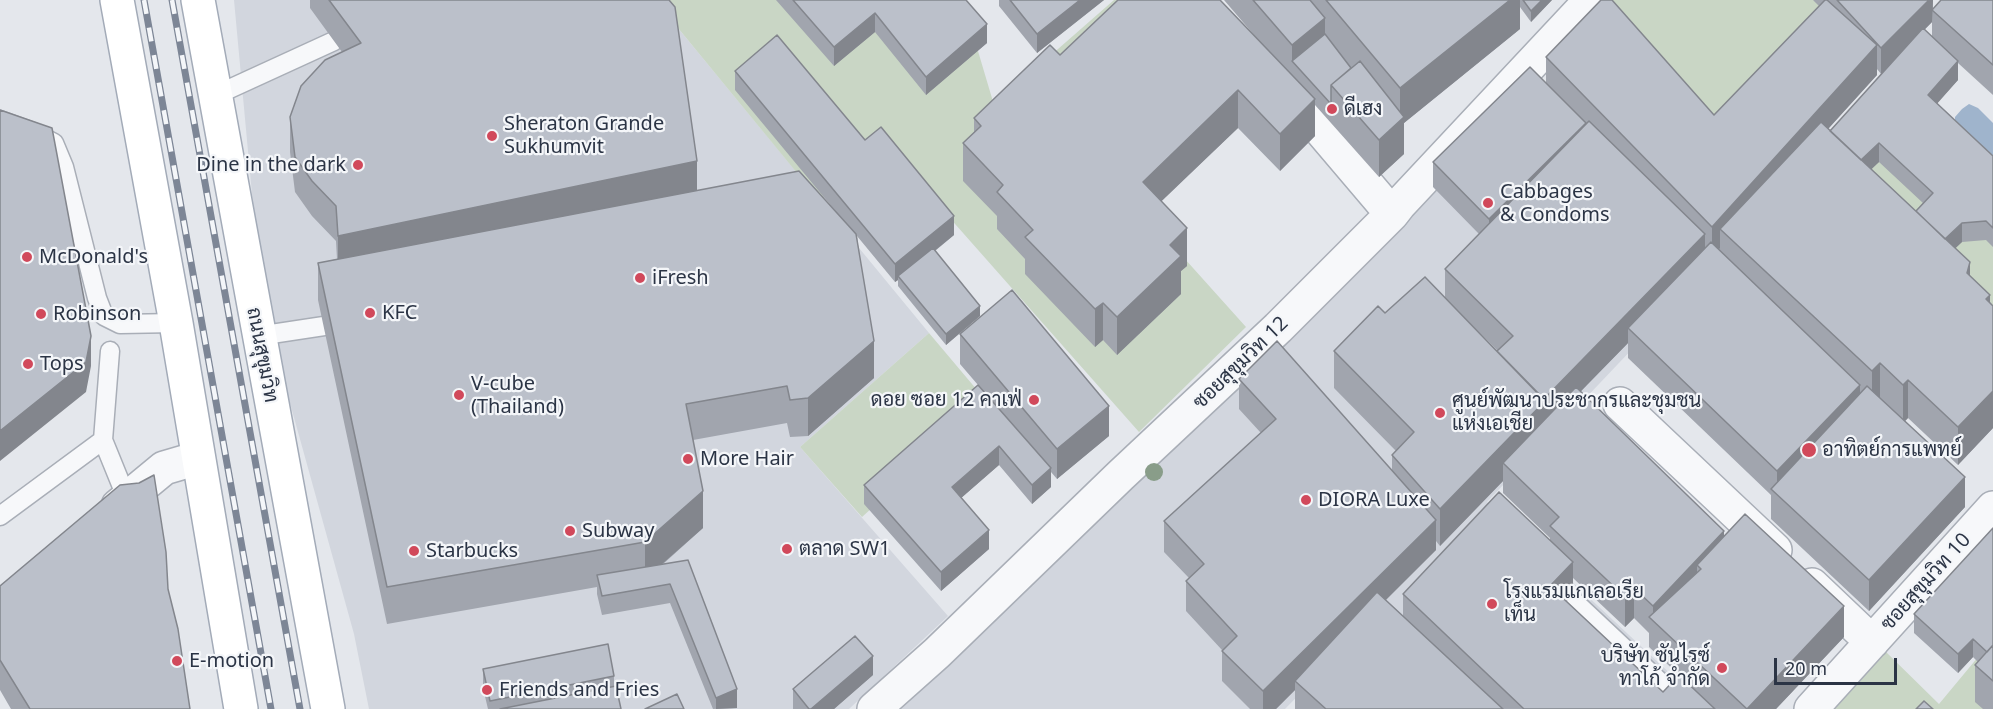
<!DOCTYPE html>
<html>
<head>
<meta charset="utf-8">
<style>
	body { margin:0 }
	#map { position:relative; width:1993px; height:709px; overflow:hidden; background:#e4e7ec; font-family:"Noto Sans",sans-serif }
	canvas { display:block }
	.scale { position:absolute; left:1774px; top:658px; width:123px; height:27px; box-sizing:border-box; border:3px solid #2b3445; border-top:0; padding-left:8px; font-size:18px; line-height:21px; white-space:nowrap; color:#2b3445; -webkit-text-stroke:4px #f4f6f9; paint-order:stroke }
</style>
</head>
<body>
<div id="map">
<canvas width="1993" height="709"></canvas>
<div class="scale">20 m</div>
</div>
<script>
const c = document.querySelector('canvas').getContext('2d');
c.lineJoin = 'round';
function fillPath(path, color) { c.fillStyle = color; c.fill(path, 'evenodd'); }
const poly = rows => new Path2D(rows.map(r => 'M' + r).join(''));
function stroke(path, color, width, dash) { c.strokeStyle = color; c.lineWidth = width; c.lineCap = dash ? 'butt' : 'round'; c.setLineDash(dash || []); c.stroke(path); }
function write(font, color, halo, rows, align = 'center') {
  c.font = font + ' "Noto Sans",Sarabun,sans-serif'; c.lineWidth = 4.5; c.setLineDash([]); c.textBaseline = 'middle'; c.strokeStyle = halo; c.fillStyle = color; for (const [text, x, y, turn = 0] of rows) {
    c.save(); c.translate(x, y); c.rotate((+turn || 0) * Math.PI / 180); c.textAlign = isNaN(turn) ? turn : align; if (halo) c.strokeText(text, 0, 0); c.fillText(text, 0, 0); c.restore();
  }
}
fillPath(poly([
	[234,0,664,0,659,5,929,333,800,447,948,616,849,709,369,709,354,634,262,302],
	[1535,84,1711,266,1487,502,1708,709,1378,614,1285,709,890,709]
]), '#d2d6de');
fillPath(poly([
	[655,0,966,0,967,14,994,105,1114,0,1178,0,1132,200,1246,327,1139,432,887,147,820,201],
	[1612,0,1844,0,1717,167,1583,32],
	[1874,146,1993,211,1993,316,1845,176],
	[929,333,988,403,862,517,800,447],
	[1993,639,1993,709,1833,709,1885,651,1939,704]
]), '#c9d6c5');
fillPath(poly([
	[1969,104,1978,108,1993,123,1993,168,1955,125,1955,117,1962,109]
]), '#9fb4cc');
const service = poly([
	[214,96,334,41],
	[0,120,33,132,54,143,64,167,97,298,104,316,120,324,176,323],
	[258,336,324,326],
	[110,351,103,440,127,499],
	[0,516,103,440],
	[1576,603,1689,709]
]);
const minor = poly([
	[1285,88,1392,214],
	[1620,404,1775,550],
	[118,506,164,468,198,458],
	[1812,585,1872,642],
	[874,709,937,653,1120,476,1278,328,1392,214,1399,205,1591,0],
	[1811,709,1993,508]
]);
const primary = poly([
	[117,0,176,323,241,709],
	[198,0,328,709]
]);
stroke(service, '#a9aeb7', 21);
stroke(minor, '#a9aeb7', 36);
stroke(primary, '#a3abb8', 36);
stroke(service, '#f7f8fa', 18);
stroke(minor, '#f7f8fa', 33);
stroke(primary, '#fff', 33);
const rail = poly([
	[144,0,271,709],
	[172,0,300,709]
]);
stroke(rail, '#7d8696', 7);
stroke(rail, '#f4f6f9', 4.5, [14]);
c.fillStyle = '#899d89';
for (const [x, y] of [
	[1154,472]
]) { c.beginPath(); c.arc(x, y, 9, 0, 2 * Math.PI); c.fill(); }
fillPath(poly([
	[310,0,669,0,697,190,842,219,735,90,735,71,865,140,954,235,935,251,980,316,946,345,898,286,898,280,895,282,857,236,874,378,808,436,790,437,787,423,693,440,703,528,662,565,737,708,713,709,670,603,602,615,597,594,597,587,387,624,318,300,318,263,337,259,336,241,312,216,295,192,290,152,290,117,342,52,310,8],
	[776,0,966,0,987,43,926,95,875,32,834,66],
	[999,0,1104,0,1037,53,999,6],
	[1224,0,1552,0,1531,22,1520,7,1520,29,1404,123,1404,154,1379,177,1315,105,1315,136,1280,171,1238,128,1161,201,1187,266,1181,271,1181,294,1117,355,1103,340,1095,347,1025,274,1025,259,997,229,997,216,963,181,963,143,974,132,974,118,1060,55,1254,35],
	[1813,0,1933,0,1933,9,1993,0,1993,95,1958,63,1958,80,1937,103,1993,156,1993,247,1986,240,1962,242,1955,248,1970,276,1993,306,1993,428,1958,465,1908,418,1905,421,1965,507,1869,611,1771,519,1771,495,1628,358,1628,343,1580,392,1724,536,1844,637,1776,709,1295,709,1295,690,1276,709,1250,709,1222,681,1222,650,1186,611,1186,581,1189,578,1164,552,1164,521,1261,433,1239,409,1239,379,1392,471,1392,455,1396,451,1334,388,1334,351,1385,313,1445,297,1445,269,1479,234,1433,187,1433,162,1546,83,1546,57,1714,115,1819,6],
	[1932,22,1932,37,1924,30],
	[1877,69,1881,74,1830,131,1828,129,1877,75],
	[1879,162,1923,203,1916,211,1871,169],
	[1475,328,1498,351,1497,351],
	[1503,481,1503,493,1550,538,1550,540,1403,594,1403,616,1386,600,1436,550,1436,541,1440,546],
	[1573,578,1625,627,1634,618,1649,633,1649,647,1679,675,1663,692,1565,600,1573,592],
	[960,334,1109,436,1057,479,1051,472,1051,487,1032,504,999,465,961,498,989,549,941,591,864,504,864,485,978,385,960,364],
	[1993,528,1993,709,1983,709,1975,702,1975,665,1978,662,1973,657,1958,673,1914,633,1914,614],
	[0,586,168,589,190,709,11,709,0,690],
	[483,669,614,676,614,687,621,709,488,709,483,688],
	[873,675,834,709,793,709,793,689]
]), '#a1a5ae');
fillPath(poly([
	[1080,0,1104,0,1037,53,1037,34],
	[1510,0,1520,0,1520,29,1404,123,1404,154,1379,177,1379,140,1400,120,1400,88],
	[1542,0,1552,0,1531,22,1531,11],
	[1929,0,1933,0,1932,22,1881,74,1881,48],
	[875,13,875,32,834,66,834,47],
	[1325,18,1325,53,1292,61,1292,45],
	[987,24,987,43,926,95,926,77],
	[1877,45,1877,75,1730,237,1720,229,1720,248,1712,257,1712,227],
	[1958,61,1958,80,1928,114,1928,95],
	[1238,90,1238,128,1143,219,1143,182],
	[1315,99,1315,136,1280,171,1280,134],
	[1586,123,1489,244,1489,219],
	[1879,143,1879,162,1858,182,1858,163],
	[697,161,697,196,338,271,338,236],
	[954,216,954,235,900,279,898,276,898,280,895,282,895,264],
	[1962,223,1962,242,1941,262,1941,243],
	[1187,228,1187,266,1181,271,1181,294,1117,355,1117,317,1170,245],
	[1705,234,1705,264,1628,328,1628,343,1545,428,1503,463,1503,481,1440,546,1440,509,1544,399],
	[1970,262,1970,300,1967,273],
	[1990,295,1990,333,1986,299],
	[1103,303,1103,340,1095,347,1095,309],
	[980,306,980,316,946,345,946,334],
	[91,336,91,366,86,392,0,461,0,431],
	[874,341,874,378,808,436,808,398],
	[1880,363,1880,400,1872,409,1872,371],
	[1908,380,1908,418,1903,423,1903,385],
	[1860,385,1860,416,1777,494,1777,471],
	[1993,391,1993,428,1958,465,1958,427],
	[1109,406,1109,436,1057,479,1057,449],
	[999,446,999,465,952,506,952,487],
	[1051,468,1051,487,1032,504,1032,485],
	[1965,477,1965,507,1869,611,1869,580],
	[703,491,703,528,645,579,645,542],
	[1436,520,1436,550,1300,685,1295,681,1295,690,1276,709,1263,709,1263,691],
	[989,530,989,549,941,591,941,572],
	[1724,531,1724,561,1701,569,1697,565,1697,590,1653,620,1653,606],
	[1573,562,1573,592,1550,616,1550,586],
	[1634,588,1634,618,1625,627,1625,597],
	[1844,606,1844,637,1776,709,1747,709],
	[1973,639,1973,657,1958,673,1958,654],
	[873,656,873,675,834,709,811,709],
	[737,689,737,708,716,709,716,698]
]), '#83868d');
const building = poly([
	[329,0,669,0,675,7,697,161,338,236,336,206,312,181,295,157,290,117,301,86,325,60,361,43,329,0],
	[793,0,966,0,987,24,926,77,875,13,834,47,793,0],
	[1010,0,1080,0,1037,34,1010,0],
	[1118,0,1220,0,1315,99,1280,134,1238,90,1143,182,1187,228,1170,245,1181,256,1117,317,1103,303,1095,309,1025,237,1033,230,997,192,1003,185,963,143,981,126,974,118,1050,45,1060,55,1118,0],
	[1253,0,1310,0,1325,18,1292,45,1253,0],
	[1326,0,1510,0,1400,88,1326,0],
	[1523,0,1542,0,1531,11,1523,0],
	[1601,0,1612,0,1714,115,1825,0,1827,0,1877,45,1712,227,1546,57,1601,0],
	[1837,0,1929,0,1881,48,1837,0],
	[1941,0,1993,0,1993,65,1932,10,1941,0],
	[1923,28,1958,61,1928,95,1993,156,1993,228,1986,221,1962,223,1945,239,1916,211,1933,193,1879,143,1861,160,1830,131,1923,28],
	[1325,34,1351,68,1331,85,1331,104,1292,61,1325,34],
	[777,35,865,140,881,127,954,216,895,264,735,71,777,35],
	[1360,61,1404,117,1379,140,1331,85,1360,61],
	[1530,67,1586,123,1489,219,1433,162,1530,67],
	[0,110,52,128,91,336,86,362,0,431,0,110],
	[1589,121,1705,234,1544,399,1497,351,1513,336,1445,269,1589,121],
	[1821,122,1970,262,1967,273,1990,295,1986,299,1993,306,1993,391,1958,427,1908,380,1903,385,1880,363,1872,371,1720,229,1821,122],
	[799,171,856,234,874,341,808,398,790,400,787,386,686,404,703,491,645,542,387,587,318,263,799,171],
	[1711,242,1860,385,1777,471,1628,328,1711,242],
	[933,248,980,306,946,334,898,276,933,248],
	[1425,277,1545,401,1440,509,1392,455,1414,432,1334,351,1378,306,1385,313,1425,277],
	[1012,290,1109,406,1057,449,960,334,1012,290],
	[1277,341,1436,520,1263,691,1222,651,1237,636,1186,581,1204,564,1164,521,1276,419,1239,379,1277,341],
	[978,385,1051,468,1032,485,999,446,952,487,989,530,941,572,864,485,978,385],
	[1867,386,1965,477,1869,580,1771,489,1867,386],
	[1576,387,1724,531,1653,606,1634,588,1625,597,1550,526,1559,517,1503,463,1576,387],
	[154,475,166,552,168,589,178,629,190,709,30,709,0,660,0,586,120,485,139,483,154,475],
	[1499,492,1573,562,1550,586,1663,692,1679,675,1715,709,1524,709,1403,594,1499,492],
	[1745,514,1844,606,1747,709,1649,617,1701,569,1697,565,1745,514],
	[1993,528,1993,645,1987,652,1973,639,1958,654,1914,614,1993,528],
	[688,560,737,689,716,698,670,584,602,596,597,575,688,560],
	[1377,592,1503,709,1326,709,1295,681,1377,592],
	[855,636,873,656,811,709,809,709,793,689,855,636],
	[608,644,614,676,490,701,483,669,608,644],
	[1993,645,1993,681,1975,665,1993,645],
	[616,686,621,709,500,709,616,686],
	[677,694,684,709,645,709,677,694],
	[1924,701,1933,709,1916,709,1924,701]
]);
fillPath(building, '#bbc0ca');
stroke(building, '#83868d', 1.5);
for (const [x, y, r, color] of [
	[1332,109,6,"#d1495b"],
	[492,136,6,"#d1495b"],
	[358,165,6,"#d1495b"],
	[1488,203,6,"#d1495b"],
	[27,257,6,"#d1495b"],
	[640,278,6,"#d1495b"],
	[370,313,6,"#d1495b"],
	[41,314,6,"#d1495b"],
	[28,364,6,"#d1495b"],
	[459,395,6,"#d1495b"],
	[1034,400,6,"#d1495b"],
	[1440,413,6,"#d1495b"],
	[1809,450,8,"#d1495b"],
	[688,459,6,"#d1495b"],
	[1306,500,6,"#d1495b"],
	[570,531,6,"#d1495b"],
	[787,549,6,"#d1495b"],
	[414,551,6,"#d1495b"],
	[1492,604,6,"#d1495b"],
	[177,661,6,"#d1495b"],
	[1722,668,6,"#d1495b"],
	[487,690,6,"#d1495b"]
]) { const dot = new Path2D(); dot.arc(x, y, r, 0, 2 * Math.PI); c.fillStyle = color; c.fill(dot); stroke(dot, '#f4f6f9', 2); }
write('20px', '#2b3445', '#f4f6f9', [
	["ดีเฮง",1344,109],
	["Sheraton Grande",504,124],
	["Sukhumvit",504,147],
	["Dine in the dark",346,165,"right"],
	["Cabbages",1500,192],
	["& Condoms",1500,215],
	["McDonald's",39,257],
	["iFresh",652,278],
	["KFC",382,313],
	["Robinson",53,314],
	["Tops",40,364],
	["V-cube",471,384],
	["(Thailand)",471,407],
	["ดอย ซอย 12 คาเฟ่",1022,400,"right"],
	["ศูนย์พัฒนาประชากรและชุมชน",1452,401],
	["แห่งเอเชีย",1452,424],
	["อาทิตย์การแพทย์",1822,450],
	["More Hair",700,459],
	["DIORA Luxe",1318,500],
	["Subway",582,531],
	["ตลาด SW1",799,549],
	["Starbucks",426,551],
	["โรงแรมแกเลอเรีย",1504,592],
	["เท็น",1504,615],
	["บริษัท ซันไรซ์",1710,656,"right"],
	["ทาโก้ จำกัด",1710,679,"right"],
	["E-motion",189,661],
	["Friends and Fries",499,690]
], 'left');
write('20px', '#2b3445', '#f4f6f9', [
	["ถนนสุขุมวิท",262,355,79],
	["ซอยสุขุมวิท 12",1241,363,-44],
	["ซอยสุขุมวิท 10",1926,582,-48]
]);
</script>
</body>
</html>
